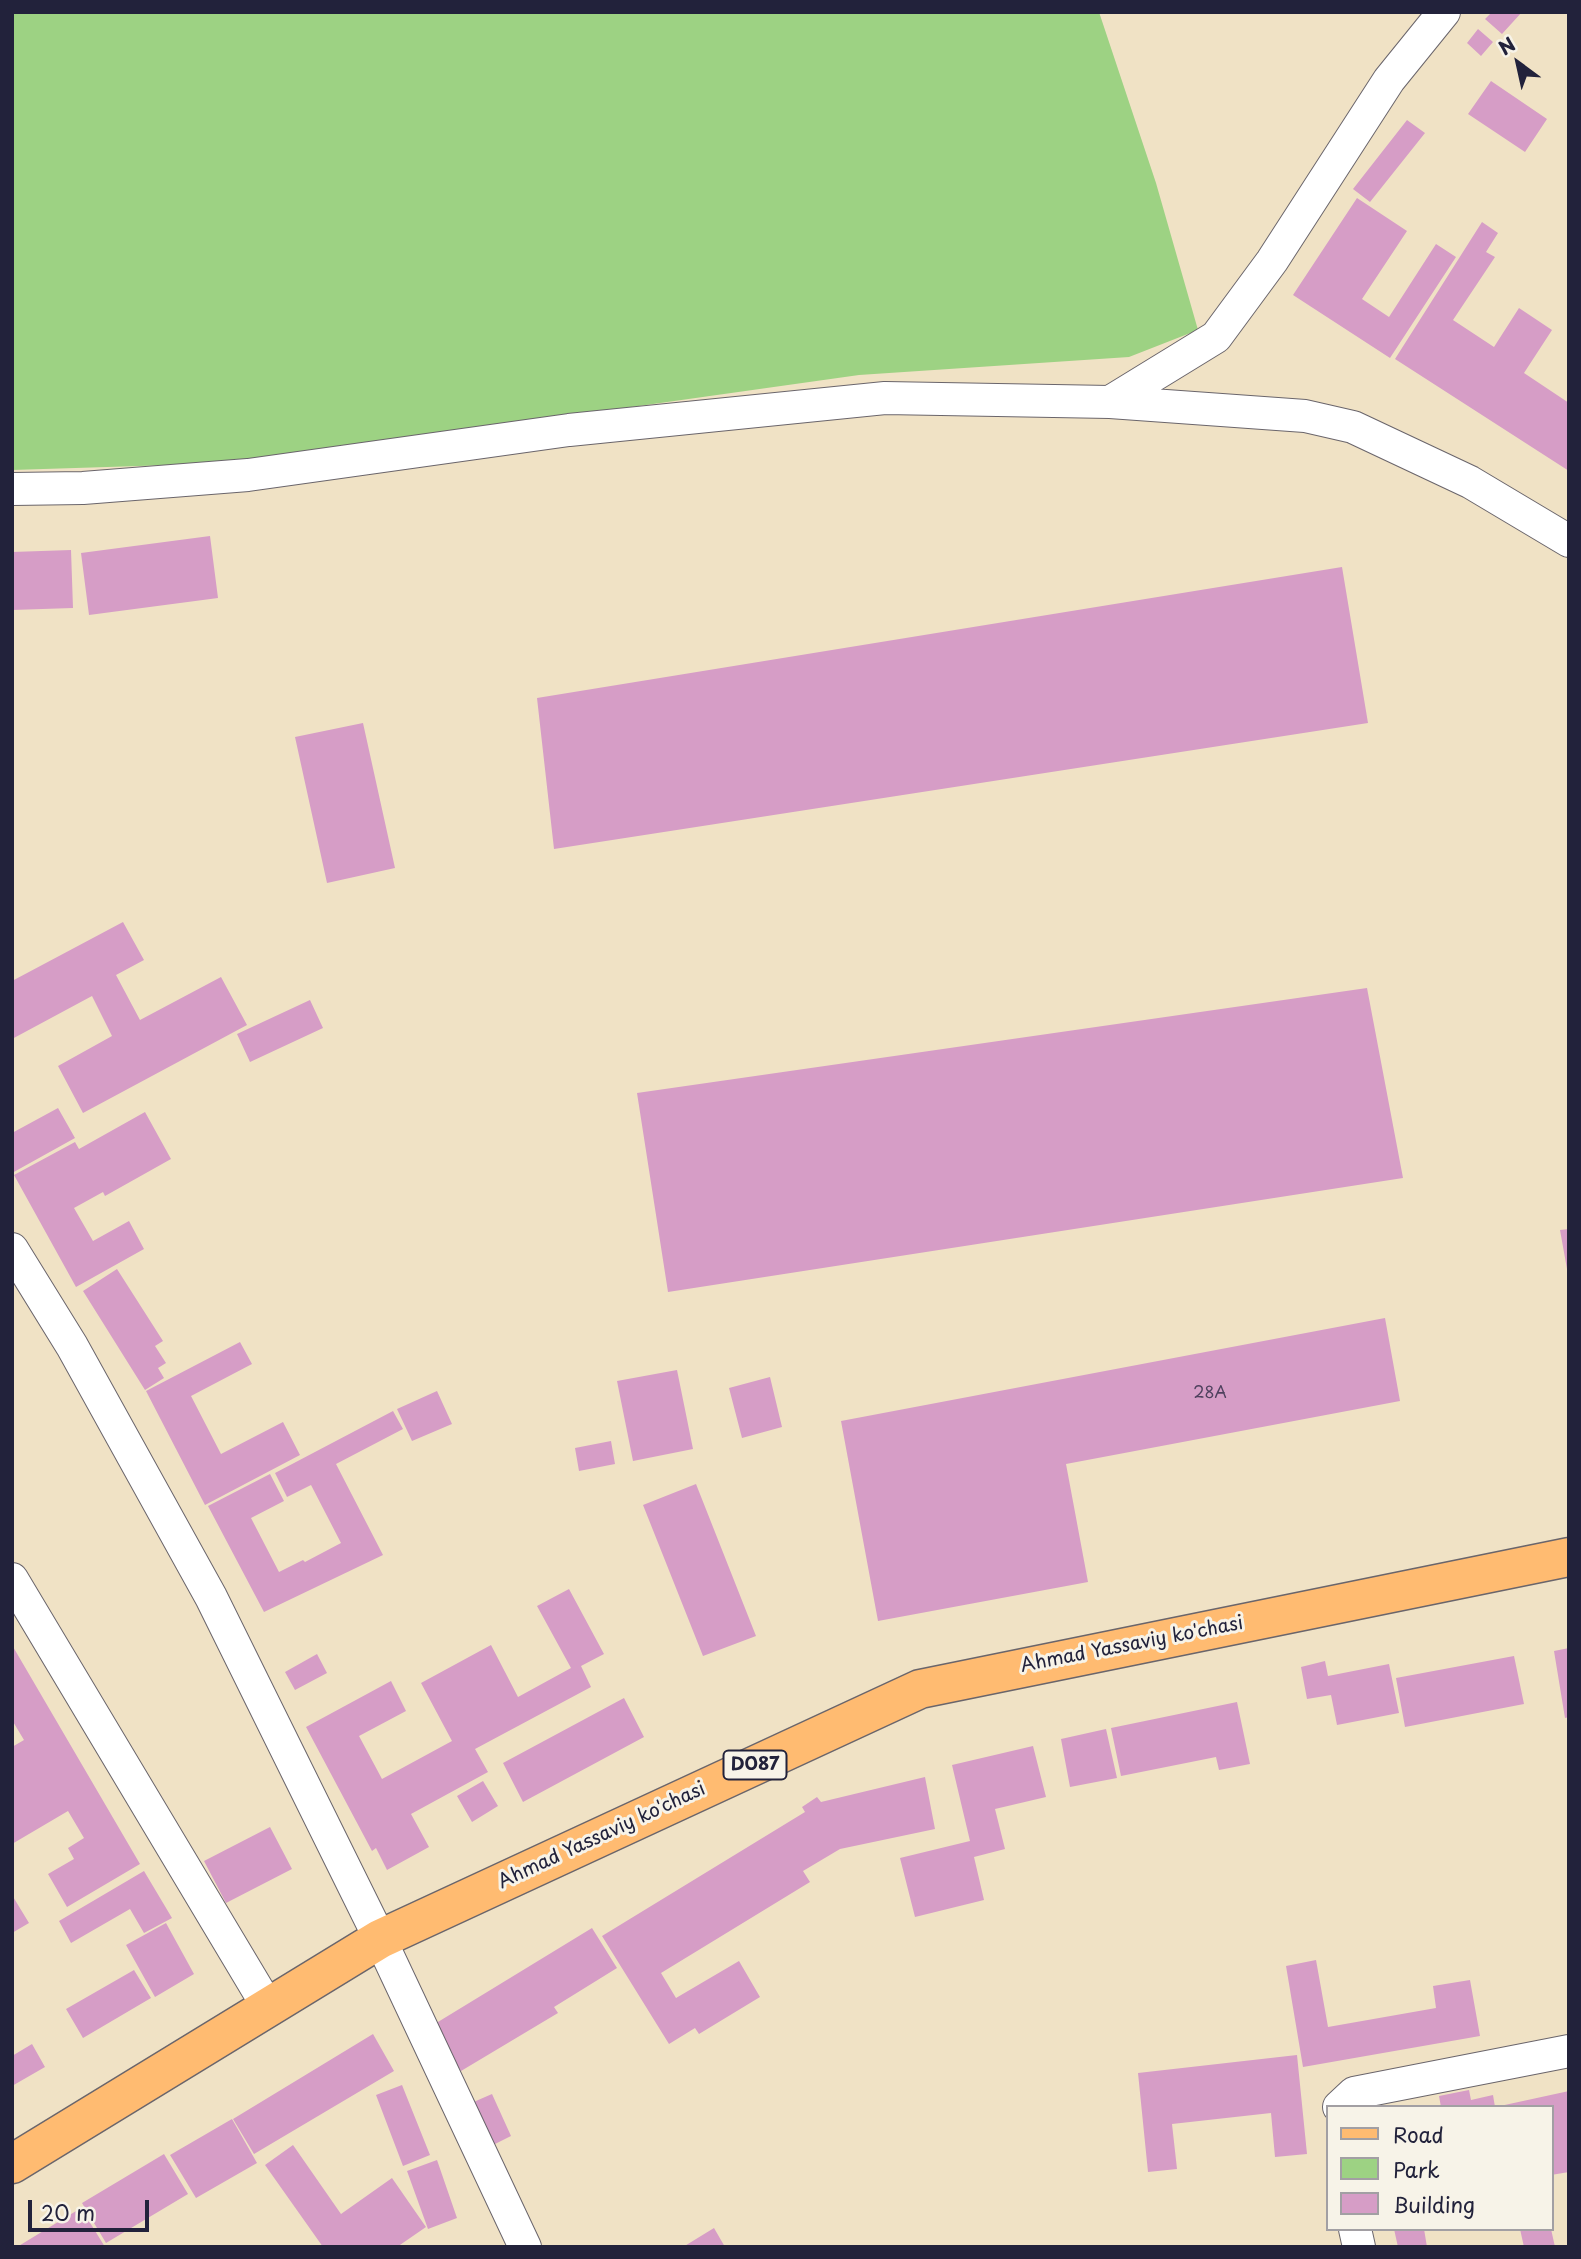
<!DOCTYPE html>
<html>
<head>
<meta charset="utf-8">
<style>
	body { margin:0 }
	#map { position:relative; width:1581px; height:2259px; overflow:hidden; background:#f0e2c5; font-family:"Playpen Sans",sans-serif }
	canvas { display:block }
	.frame { position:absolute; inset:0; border:14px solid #22223b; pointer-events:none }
	.legend { position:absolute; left:1326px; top:2105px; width:228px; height:126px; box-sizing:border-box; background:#f7f3e8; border:2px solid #a29fa3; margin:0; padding:9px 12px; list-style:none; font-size:21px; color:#22223b }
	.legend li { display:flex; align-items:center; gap:14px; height:35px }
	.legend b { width:35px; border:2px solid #a29fa3 }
	.north { position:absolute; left:1483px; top:28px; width:70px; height:70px; -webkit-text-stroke:5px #f7f3e8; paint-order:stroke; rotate:327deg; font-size:19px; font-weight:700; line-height:28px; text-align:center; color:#22223b }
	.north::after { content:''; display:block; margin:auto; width:24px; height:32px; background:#22223b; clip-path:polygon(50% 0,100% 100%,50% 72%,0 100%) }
	.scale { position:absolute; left:28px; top:2200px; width:121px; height:32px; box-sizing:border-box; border:4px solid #22223b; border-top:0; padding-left:9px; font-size:21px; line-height:24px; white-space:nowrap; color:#22223b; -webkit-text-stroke:5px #f7f3e8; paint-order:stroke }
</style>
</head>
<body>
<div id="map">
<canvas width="1581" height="2259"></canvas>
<div class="frame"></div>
<ul class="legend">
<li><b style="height:9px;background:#ffbb71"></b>Road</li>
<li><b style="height:19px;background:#9dd283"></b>Park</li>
<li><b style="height:19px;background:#d69dc6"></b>Building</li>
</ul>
<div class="north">N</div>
<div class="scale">20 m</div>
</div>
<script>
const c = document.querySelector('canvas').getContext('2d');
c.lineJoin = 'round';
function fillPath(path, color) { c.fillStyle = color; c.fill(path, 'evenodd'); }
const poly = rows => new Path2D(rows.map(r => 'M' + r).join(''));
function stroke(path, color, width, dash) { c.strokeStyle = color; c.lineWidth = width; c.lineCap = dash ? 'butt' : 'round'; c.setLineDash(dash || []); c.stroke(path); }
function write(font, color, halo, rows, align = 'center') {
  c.font = font + ' "Playpen Sans",sans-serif'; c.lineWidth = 6; c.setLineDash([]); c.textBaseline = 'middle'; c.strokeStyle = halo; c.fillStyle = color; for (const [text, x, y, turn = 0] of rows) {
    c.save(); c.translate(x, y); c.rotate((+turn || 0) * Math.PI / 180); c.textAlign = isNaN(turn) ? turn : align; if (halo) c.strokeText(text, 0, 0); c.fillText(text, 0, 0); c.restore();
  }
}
fillPath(poly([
	[12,12,1099,12,1156,183,1198,330,1129,357,859,375,234,463,12,470]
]), '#9dd283');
fillPath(poly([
	[1492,12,1522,12,1502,34,1485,19],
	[1478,29,1493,42,1481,56,1467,43],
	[1491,81,1547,119,1525,152,1468,114],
	[1407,120,1425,133,1370,202,1353,189],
	[1357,198,1407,231,1362,299,1389,317,1436,244,1456,257,1390,358,1293,295],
	[1482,222,1498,233,1486,252,1495,257,1453,320,1494,347,1519,308,1552,330,1524,373,1569,403,1569,471,1395,359],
	[210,536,218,598,89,615,81,553],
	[71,550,73,608,12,610,12,552],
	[1342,567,1368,723,554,849,537,698],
	[363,723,395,868,327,883,295,737],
	[123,922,144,960,116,975,140,1020,221,977,247,1025,83,1113,58,1066,112,1036,92,996,12,1039,12,981],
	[1367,988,1403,1178,668,1292,637,1093],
	[310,1000,323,1028,250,1062,237,1034],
	[58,1108,75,1138,12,1173,12,1133],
	[145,1112,171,1159,105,1196,103,1192,74,1208,93,1241,129,1221,144,1249,76,1287,14,1175,75,1142,79,1149],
	[1569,1229,1569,1269,1567,1269,1560,1230],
	[117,1269,163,1341,155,1346,166,1363,158,1368,164,1378,145,1390,83,1291],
	[1385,1318,1400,1401,1066,1464,1088,1582,878,1621,841,1421],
	[240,1342,252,1364,191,1396,221,1454,283,1422,300,1455,205,1505,146,1391],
	[677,1370,693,1449,633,1461,617,1381],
	[770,1377,782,1427,742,1438,729,1388],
	[437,1391,452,1424,412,1441,397,1409],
	[393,1411,403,1429,336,1464,383,1555,264,1612,208,1506,270,1474,284,1501,251,1518,279,1572,303,1560,305,1562,341,1543,311,1485,287,1497,275,1473],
	[611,1441,615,1464,579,1471,575,1448],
	[696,1484,756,1636,703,1656,643,1505],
	[569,1589,604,1654,581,1666,591,1687,475,1749,488,1772,411,1814,429,1847,387,1870,376,1848,372,1851,306,1727,391,1681,406,1711,359,1736,382,1779,452,1741,421,1683,491,1645,518,1697,571,1668,537,1606],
	[12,1645,140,1864,67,1907,48,1874,74,1859,68,1848,84,1838,68,1811,12,1844,12,1747,24,1740,12,1720],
	[1569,1648,1569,1717,1565,1718,1554,1651],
	[317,1654,327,1673,295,1690,285,1672],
	[1514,1656,1524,1704,1405,1727,1396,1678],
	[1325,1661,1328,1676,1389,1664,1399,1713,1337,1725,1331,1695,1307,1699,1301,1667],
	[624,1698,644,1737,523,1802,503,1763],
	[1237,1702,1250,1764,1219,1770,1216,1757,1121,1776,1111,1728],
	[1106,1729,1117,1778,1070,1787,1061,1739],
	[1033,1746,1046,1797,995,1809,1005,1849,974,1857,984,1900,915,1917,900,1858,970,1841,952,1765],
	[925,1777,935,1829,840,1849,803,1871,810,1882,661,1973,676,1998,739,1961,760,1997,699,2034,695,2028,669,2044,602,1936,805,1812,802,1807,817,1797,821,1802],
	[483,1781,498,1806,472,1822,457,1796],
	[270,1827,292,1869,226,1903,204,1861],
	[144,1871,172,1918,144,1933,130,1909,71,1943,59,1921],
	[12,1895,29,1923,12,1933],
	[166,1923,194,1974,155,1997,126,1945],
	[592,1928,617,1968,554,2007,558,2013,461,2071,433,2025],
	[1316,1960,1328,2027,1436,2008,1433,1986,1470,1980,1480,2036,1303,2067,1286,1966],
	[134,1970,151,1998,83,2038,66,2009],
	[373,2034,394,2071,254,2154,233,2119],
	[32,2044,45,2067,12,2086,12,2056],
	[1297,2055,1307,2154,1275,2157,1271,2113,1172,2124,1177,2169,1148,2172,1138,2073],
	[402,2085,430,2155,403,2166,376,2095],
	[1469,2090,1471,2100,1493,2095,1495,2107,1441,2107,1439,2096],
	[1569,2091,1569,2172,1551,2175,1551,2107,1500,2106],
	[492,2094,511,2136,489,2147,469,2104],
	[232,2119,257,2163,196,2198,170,2155],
	[293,2145,341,2214,392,2178,426,2227,397,2247,323,2247,265,2165],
	[164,2154,188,2194,106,2243,82,2203],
	[437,2160,457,2218,428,2229,407,2171],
	[81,2208,105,2247,17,2247],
	[714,2228,725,2247,683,2247],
	[1394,2229,1424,2229,1427,2247,1398,2247],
	[1520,2229,1551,2229,1555,2247,1524,2247]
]), '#d69dc6');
const street = poly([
	[1110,402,1216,337,1272,261,1389,80,1444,12],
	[12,489,83,488,248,475,569,430,885,398,1110,402,1305,416,1353,427,1470,482,1569,541],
	[12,1249,72,1346,211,1597,380,1939,525,2247],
	[12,1579,268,2007],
	[1339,2107,1354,2093,1569,2051],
	[1355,2229,1359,2247]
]);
const primary = poly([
	[12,2164,380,1939,920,1689,1569,1557]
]);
stroke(street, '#6a656b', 34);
stroke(primary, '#6a656b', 41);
stroke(street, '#fff', 32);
stroke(primary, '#ffbb71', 38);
write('16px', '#4f415e', null, [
	["28A",1210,1394]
]);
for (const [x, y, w] of [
	[755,1765,63]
]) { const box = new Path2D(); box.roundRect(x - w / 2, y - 14.5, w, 29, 5); c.fillStyle = '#f7f3e8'; c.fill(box); stroke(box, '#22223b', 2); }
write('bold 18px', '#22223b', null, [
	["D087",755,1765]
]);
write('19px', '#22223b', '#f7f3e8', [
	["Ahmad Yassaviy ko'chasi",1132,1645,-11],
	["Ahmad Yassaviy ko'chasi",602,1836,-25]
]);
</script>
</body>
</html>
